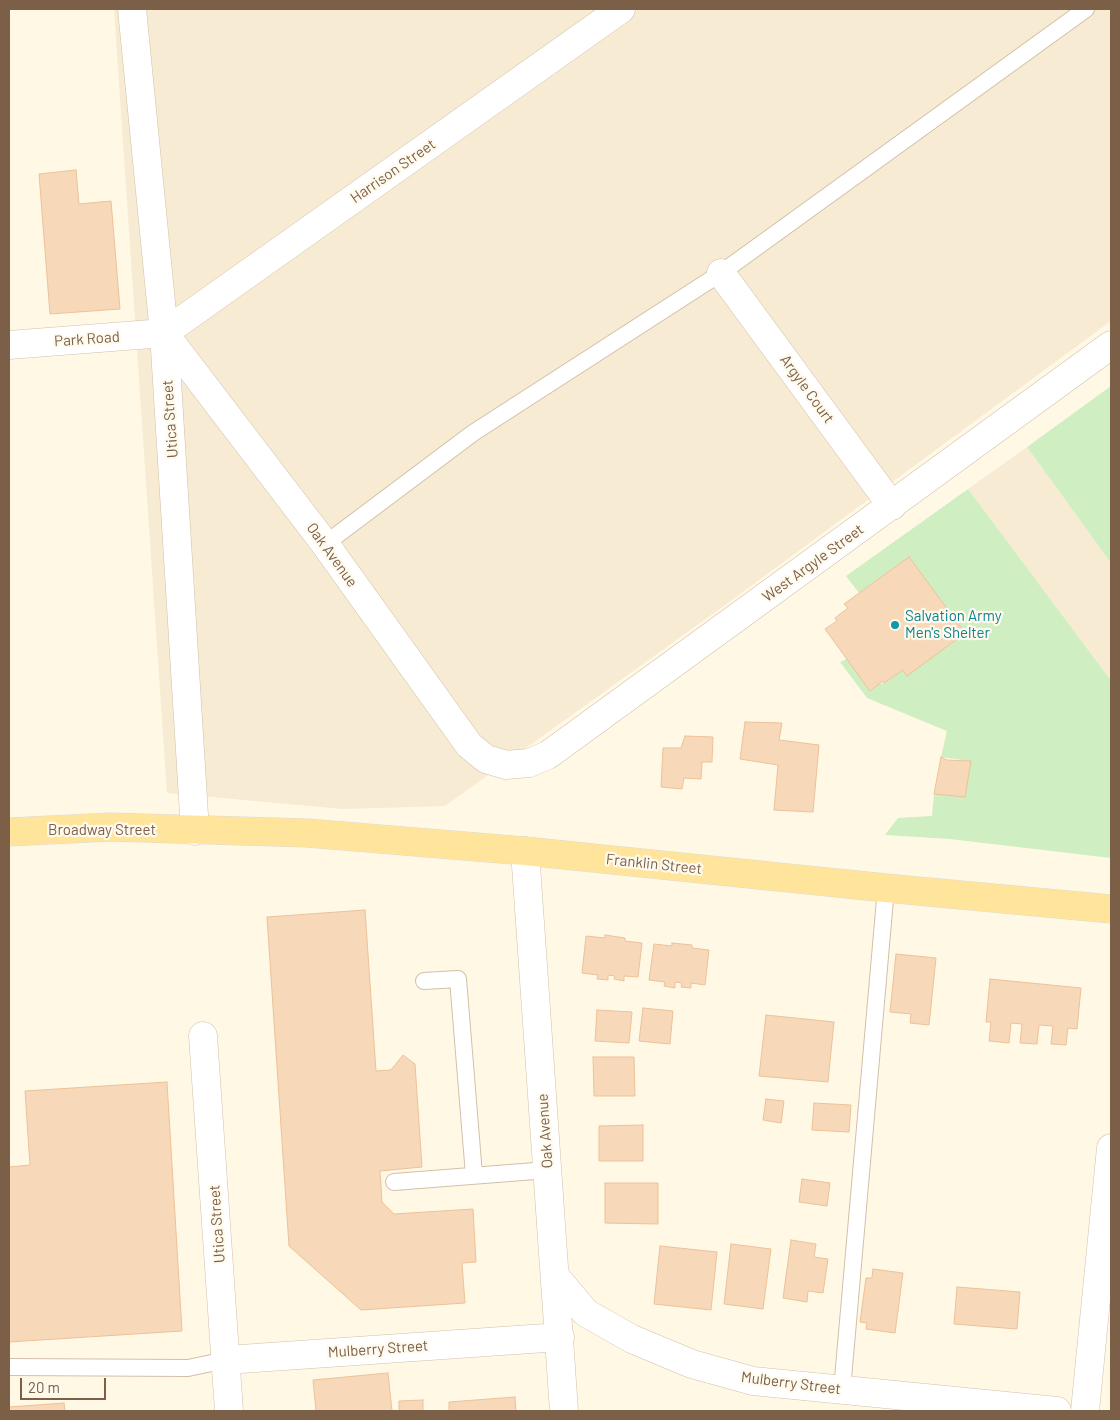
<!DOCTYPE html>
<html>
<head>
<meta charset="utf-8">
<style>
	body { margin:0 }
	#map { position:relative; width:1120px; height:1420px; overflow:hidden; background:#fff8e5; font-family:Barlow,sans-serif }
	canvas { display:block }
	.frame { position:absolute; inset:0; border:10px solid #7b5f47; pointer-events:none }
	.scale { position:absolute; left:20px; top:1378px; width:86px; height:22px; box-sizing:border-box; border:2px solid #7b5f47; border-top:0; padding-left:6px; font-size:15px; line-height:18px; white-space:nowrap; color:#7b5f47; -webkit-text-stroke:4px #fffaee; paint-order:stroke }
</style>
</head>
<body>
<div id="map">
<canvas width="1120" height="1420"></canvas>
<div class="frame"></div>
<div class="scale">20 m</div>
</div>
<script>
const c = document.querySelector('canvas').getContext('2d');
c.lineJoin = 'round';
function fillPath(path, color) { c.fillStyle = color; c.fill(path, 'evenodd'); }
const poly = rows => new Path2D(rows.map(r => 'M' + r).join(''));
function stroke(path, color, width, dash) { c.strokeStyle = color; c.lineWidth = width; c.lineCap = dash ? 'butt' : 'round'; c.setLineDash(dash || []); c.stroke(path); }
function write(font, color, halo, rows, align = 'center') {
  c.font = font + ' Barlow,sans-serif'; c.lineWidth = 4.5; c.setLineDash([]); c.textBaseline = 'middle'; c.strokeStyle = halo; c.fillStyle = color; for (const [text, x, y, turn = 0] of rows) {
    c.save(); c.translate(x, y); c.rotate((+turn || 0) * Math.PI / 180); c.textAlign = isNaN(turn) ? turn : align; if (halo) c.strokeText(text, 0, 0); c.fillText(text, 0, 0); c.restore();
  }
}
fillPath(poly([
	[114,9,1111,9,1111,321,721,608,445,806,343,809,167,793],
	[1027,447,1111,563,1111,677,1109,678,968,489]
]), '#f7ebd3');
fillPath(poly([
	[1111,386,1111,563,1027,447],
	[968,489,1109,678,1111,677,1111,858,950,839,885,835,898,818,932,816,934,794,965,797,970,761,941,757,947,731,867,698,840,662,847,659,870,691,879,684,884,683,903,670,907,675,965,633,909,557,859,593,846,576]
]), '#cfeec1');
const building = poly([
	[76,170,79,204,111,201,120,309,50,314,39,174,76,170],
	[909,557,965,633,907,676,903,670,884,683,883,681,870,691,825,629,837,621,835,618,848,608,844,604,909,557],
	[745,722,782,723,779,740,819,745,813,812,774,810,778,765,740,759,745,722],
	[685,736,713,737,712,762,702,762,701,779,684,778,682,789,661,787,663,748,681,748,685,736],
	[941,757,947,760,971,761,965,797,934,794,941,757],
	[365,910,376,1071,391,1070,403,1055,415,1064,422,1167,380,1171,382,1202,394,1214,473,1209,476,1262,462,1263,465,1303,361,1310,289,1246,267,917,365,910],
	[605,935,625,938,625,941,642,943,638,977,624,976,624,981,614,979,615,976,608,975,608,980,597,979,598,975,582,973,586,936,605,938,605,935],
	[672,943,692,945,692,948,709,950,705,985,691,983,691,988,681,987,682,983,675,982,675,988,664,986,665,982,649,980,654,944,672,946,672,943],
	[896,954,936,958,929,1025,910,1023,911,1014,890,1012,896,954],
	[990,979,1081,988,1077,1029,1068,1028,1066,1045,1051,1044,1053,1026,1039,1025,1037,1044,1020,1043,1022,1024,1011,1023,1009,1043,989,1041,991,1022,986,1022,990,979],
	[643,1008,673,1011,670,1044,639,1041,643,1008],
	[597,1010,632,1012,629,1043,595,1041,597,1010],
	[766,1015,834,1022,828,1082,759,1076,766,1015],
	[593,1057,634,1057,635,1096,594,1096,593,1057],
	[167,1082,182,1331,9,1342,9,1167,30,1165,25,1091,167,1082],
	[766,1099,784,1101,781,1123,763,1120,766,1099],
	[814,1103,851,1105,849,1132,812,1130,814,1103],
	[643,1125,643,1161,599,1161,599,1126,643,1125],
	[802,1179,830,1183,827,1206,799,1202,802,1179],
	[605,1183,658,1183,658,1224,605,1223,605,1183],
	[791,1240,816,1244,814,1257,828,1259,823,1293,808,1291,807,1302,783,1298,791,1240],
	[731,1244,771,1249,763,1309,724,1304,731,1244],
	[660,1246,717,1252,711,1310,654,1304,660,1246],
	[873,1269,903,1273,895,1333,866,1329,867,1323,860,1322,866,1278,872,1278,873,1269],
	[957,1287,1020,1292,1017,1329,954,1324,957,1287],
	[388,1373,392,1411,316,1411,313,1380,388,1373],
	[515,1397,516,1411,449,1411,449,1402,515,1397],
	[423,1400,423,1411,399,1411,399,1401,423,1400],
	[64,1403,65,1411,9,1411,9,1407,64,1403]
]);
fillPath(building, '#f7d9ba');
stroke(building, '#ecc198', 1);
const lane = poly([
	[325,544,473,433,721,273,1086,9],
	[424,981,458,979,474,1175],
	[394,1182,548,1170],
	[9,1367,188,1368,226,1360],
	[842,1390,886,888]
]);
const street = poly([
	[132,9,164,333,195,831],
	[721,273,892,506],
	[164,333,325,544,469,745,486,759,506,765,529,763,548,755,1111,345],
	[164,333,621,9],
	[9,345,164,333],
	[525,851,564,1411],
	[203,1036,229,1411],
	[555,1276,586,1313,632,1339,692,1364,753,1381,1057,1411],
	[226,1360,560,1337],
	[1085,1411,1111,1148]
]);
const primary = poly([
	[9,832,110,827,307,833,525,851,886,888,1111,909]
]);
stroke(lane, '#d2c0a9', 18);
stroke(street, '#d2c0a9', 29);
stroke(primary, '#dfd9d3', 29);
stroke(lane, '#fff', 16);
stroke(street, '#fff', 28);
stroke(primary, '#ffe59c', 28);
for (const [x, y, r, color] of [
	[895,625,5,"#0f9aa8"]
]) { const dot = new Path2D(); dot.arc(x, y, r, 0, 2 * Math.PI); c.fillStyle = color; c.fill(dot); stroke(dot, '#fffaee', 2); }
write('15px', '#7b5f47', '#fffaee', [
	["Harrison Street",393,171,-35],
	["Park Road",87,339,-4],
	["Argyle Court",807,389,54],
	["Utica Street",170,419,-94],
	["Oak Avenue",332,555,54],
	["West Argyle Street",813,563,-36],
	["Broadway Street",102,830],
	["Franklin Street",654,864,6],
	["Oak Avenue",545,1131,-94],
	["Utica Street",217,1224,-94],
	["Mulberry Street",378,1349,-4],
	["Mulberry Street",791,1383,7]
]);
write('15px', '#0d838f', '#fffaee', [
	["Salvation Army",905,616],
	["Men's Shelter",905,633]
], 'left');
</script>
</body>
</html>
